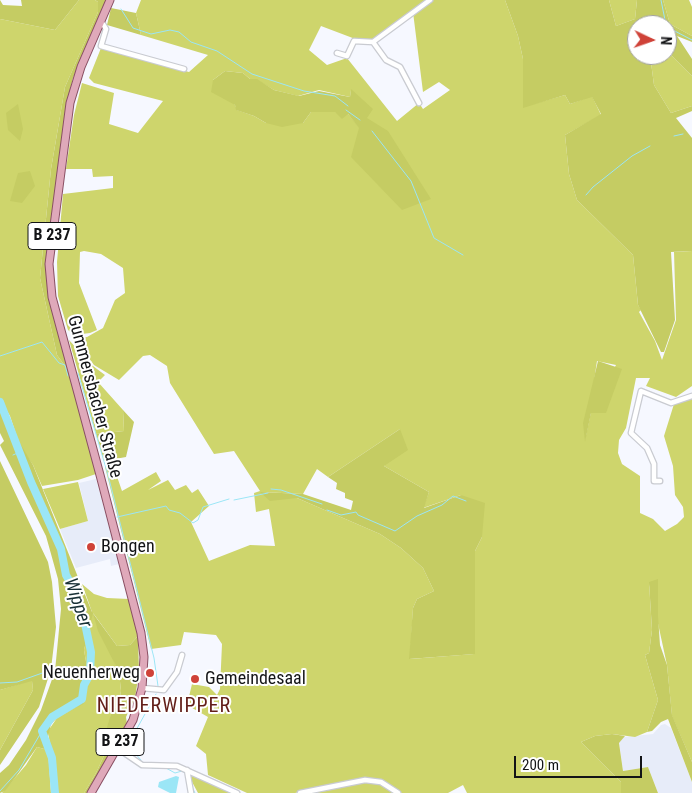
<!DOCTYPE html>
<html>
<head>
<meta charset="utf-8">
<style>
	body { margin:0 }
	#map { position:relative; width:692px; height:793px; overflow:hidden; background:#f6f8ff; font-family:"Roboto Condensed",sans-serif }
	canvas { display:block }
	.north { position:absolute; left:627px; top:15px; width:50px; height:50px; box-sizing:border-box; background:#fff; border:1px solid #a1a1a2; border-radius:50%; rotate:93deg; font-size:14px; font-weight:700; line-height:20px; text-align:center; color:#131416 }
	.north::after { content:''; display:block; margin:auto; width:18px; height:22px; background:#cf4238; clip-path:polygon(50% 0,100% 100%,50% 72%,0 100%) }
	.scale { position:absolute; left:514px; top:756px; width:128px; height:22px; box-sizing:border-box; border:2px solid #131416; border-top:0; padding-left:6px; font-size:15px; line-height:18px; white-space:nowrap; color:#131416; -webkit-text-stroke:4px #fff; paint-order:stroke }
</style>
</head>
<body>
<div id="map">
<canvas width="692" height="793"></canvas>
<div class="north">N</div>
<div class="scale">200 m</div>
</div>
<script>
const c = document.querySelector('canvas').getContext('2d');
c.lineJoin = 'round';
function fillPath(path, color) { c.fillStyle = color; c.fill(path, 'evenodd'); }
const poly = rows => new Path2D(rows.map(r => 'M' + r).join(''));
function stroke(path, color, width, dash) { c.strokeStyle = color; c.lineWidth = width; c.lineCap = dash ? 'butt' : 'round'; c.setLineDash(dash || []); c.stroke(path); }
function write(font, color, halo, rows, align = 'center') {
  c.font = font + ' "Roboto Condensed",sans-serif'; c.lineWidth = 4; c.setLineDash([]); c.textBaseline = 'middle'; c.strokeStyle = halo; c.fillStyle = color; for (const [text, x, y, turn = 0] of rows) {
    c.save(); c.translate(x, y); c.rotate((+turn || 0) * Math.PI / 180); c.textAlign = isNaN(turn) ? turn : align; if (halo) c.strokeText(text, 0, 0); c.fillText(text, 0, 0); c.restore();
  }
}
fillPath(poly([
	[96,479,119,564,111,566,110,559,76,568,60,529,88,521,79,483],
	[665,724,671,728,692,782,692,793,658,793,648,767,623,771,619,742,624,737,653,734,661,725]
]), '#e7ecf9');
fillPath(poly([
	[79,0,95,0,98,2,98,12,65,87,51,169,40,278,57,355,68,370,96,474,78,480,42,486,33,465,20,446,10,416,0,399,0,19,55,30],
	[141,0,428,0,373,40,358,40,321,26,309,50,327,65,347,58,397,121,419,103,423,109,450,90,439,82,423,92,413,12,430,0,505,0,518,36,523,59,523,107,565,95,570,104,592,96,601,115,565,135,569,174,577,200,633,255,638,305,641,310,639,312,655,341,662,360,676,320,674,252,692,251,692,386,676,397,646,386,650,378,636,378,626,428,619,440,618,453,622,464,640,476,640,513,653,519,665,531,677,524,684,517,683,507,675,495,673,466,664,436,674,404,692,399,692,762,672,716,667,665,649,582,652,630,649,653,645,655,658,700,647,732,635,737,612,734,595,736,581,742,621,782,621,793,467,793,463,785,448,793,399,793,382,781,365,778,295,793,247,793,208,775,206,754,196,746,208,717,187,705,192,684,209,687,217,695,220,689,222,644,216,635,184,632,181,645,151,649,105,467,113,465,122,491,156,472,161,481,148,490,168,480,175,490,186,485,192,493,198,489,209,506,191,522,209,561,250,545,275,546,269,509,256,512,254,493,260,491,234,451,214,454,170,383,167,366,150,355,143,356,119,380,94,365,85,353,78,338,87,337,103,328,115,300,125,293,123,268,101,254,84,251,80,252,79,283,97,330,90,333,74,335,68,330,58,296,57,262,63,194,113,188,113,176,93,177,92,169,66,169,74,115,82,83,114,93,109,124,138,133,163,101,94,83,89,78,101,48,189,72,208,55,141,35,136,13],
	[225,71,243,73,250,79,257,80,274,90,298,96,319,90,350,97,351,90,367,118,360,128,348,114,335,112,311,112,303,123,266,123,254,116,237,110,235,105,213,80],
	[597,361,616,365,591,412,585,440],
	[400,429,384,466,429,492,423,508,461,495,482,537,475,551,474,654,410,659,413,608,417,599,434,591,423,568,401,548,380,534,297,498,261,492,303,494,317,469,328,477],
	[609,0,637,0,635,19,616,26],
	[663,0,689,0,692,7,692,36,670,24],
	[667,51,692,76,692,106,671,113,654,85,650,55,667,55],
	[69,340,93,366,105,375,98,382,123,410,124,431,96,434],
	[78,482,88,521,60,529,43,489],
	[82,584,94,594,107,598,129,599,138,636,130,645,117,646,93,613,119,672,121,691,119,702,111,714,108,747,96,773,84,793,57,793,48,731,57,718,82,704,89,679,84,650,92,612],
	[32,680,33,690,0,750,0,690],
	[37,747,48,750,51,793,2,793,26,765],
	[191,773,233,793,198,793,191,780],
	[365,782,380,784,394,793,306,793]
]), '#ced56c');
fillPath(poly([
	[0,0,3,5,22,6,21,0,79,0,55,30,0,19],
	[95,0,107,0,73,78,66,106,47,262,48,294,68,370,57,355,40,278,51,169,65,87,98,12,98,2],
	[505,0,609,0,616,26,635,19,637,0,663,0,670,24,692,36,692,42,677,36,692,59,692,76,667,51,667,25,653,25,652,22,649,25,637,25,637,55,650,55,654,85,671,113,692,106,692,111,676,118,692,138,692,251,671,252,675,320,664,352,661,352,638,305,633,255,577,200,569,174,565,135,601,114,592,97,570,104,565,95,523,108,523,59,518,36],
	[111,8,136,13,141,35,107,25],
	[225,71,243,73,250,79,257,79,274,90,299,96,319,91,350,97,351,89,373,109,367,118,388,131,431,199,402,210,351,157,359,128,348,114,342,119,335,112,311,112,303,123,282,127,266,123,254,116,236,110,235,105,211,92,213,80],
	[18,104,23,129,20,141,8,130,6,113],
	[30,171,35,186,22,203,10,201,18,173],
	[598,361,622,369,606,413,591,413,585,442,583,423],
	[0,410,33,465,92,612,117,646,130,645,138,636,139,672,135,698,126,717,127,724,87,793,84,793,96,773,108,747,104,737,111,714,119,702,121,691,119,672,98,631,93,613,84,650,89,679,83,704,57,718,51,724,48,737,44,741,48,750,37,747,15,778,5,791,0,793,0,773,9,765,26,740,41,710,55,671,61,609,58,579,46,536,0,445,4,441,0,433],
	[123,410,134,422,126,457,104,461,96,434,124,431],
	[400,429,408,450,384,466,429,492,424,508,461,495,485,503,482,537,475,551,475,654,409,659,413,608,417,599,434,591,423,568,401,548,380,534,297,498,270,501,260,492,303,494,351,510,353,501,345,498,345,493,336,489,337,483,328,477],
	[0,461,48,562,52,582,56,627,51,669,39,707,0,765,0,750,33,690,32,681,0,690],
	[658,579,658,616,660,645,667,665,672,715,692,762,692,782,668,719,661,722,652,731,647,732,658,700,645,655,649,653,652,630,649,582],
	[612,734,625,736,619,743,623,771,648,767,658,793,621,793,621,782,581,742,595,736]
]), '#c5cc63');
fillPath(poly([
	[176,776,179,777,176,793,170,793,158,787,159,782]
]), '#9be6f6');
stroke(poly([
	[661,0,666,25],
	[121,9,133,28,151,34,170,30,179,32,191,42,217,51,252,74,304,91,335,96,348,106],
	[667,27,692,40],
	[346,110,360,120],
	[372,131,411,181,434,238,463,255],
	[674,136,683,134],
	[586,195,593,187,632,156,650,146],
	[0,356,42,342,59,363,65,365,68,376],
	[78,373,108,475,154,658,158,686],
	[13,455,20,452],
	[271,489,281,490,322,504],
	[234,500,268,493],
	[327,510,341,515,356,512,358,515,395,531,417,516,442,505,453,496,466,501],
	[117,517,166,506,169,510,180,513,193,523,198,520,203,507,229,499],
	[59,670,87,679],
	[0,683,17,682,48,671],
	[141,760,132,750,129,743,156,694],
	[152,768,166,768,175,773,182,771,185,773],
	[192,787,195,793],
	[0,791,19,770,42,731]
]), '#9be6f6', 1);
stroke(poly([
	[0,402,31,482,61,549,66,575,74,589,84,619,91,652,90,674,84,685,82,699,52,717,42,731,52,758,55,793]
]), '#9be6f6', 8);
const minor = poly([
	[101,21,106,29,101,46,184,69],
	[373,42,386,60,400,67,419,103],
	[337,53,347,56,354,41,373,42,430,0],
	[660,481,654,481,654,464,647,448,631,433,641,391,671,403,692,396],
	[142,688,164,690,177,672,182,655],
	[117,748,142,765,177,766,237,793],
	[187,770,191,793],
	[300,793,365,780,381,782,398,793]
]);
const primary = poly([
	[91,793,133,720,142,688,144,657,141,633,100,475,52,297,49,264,70,103,81,67,110,0]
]);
stroke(minor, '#c9cbd1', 7);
stroke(primary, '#894f63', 9);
stroke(minor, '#fff', 4.5);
stroke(primary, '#dfa9ba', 7);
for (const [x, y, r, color] of [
	[91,547,5,"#cf4238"],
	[150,673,5,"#cf4238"],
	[195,679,5,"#cf4238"]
]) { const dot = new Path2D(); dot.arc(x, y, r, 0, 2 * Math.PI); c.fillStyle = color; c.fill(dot); stroke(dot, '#fff', 2); }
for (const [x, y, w] of [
	[52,236,48],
	[120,742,48]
]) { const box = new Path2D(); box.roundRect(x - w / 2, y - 13.5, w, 27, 4); c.fillStyle = '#fff'; c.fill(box); stroke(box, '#131416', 1); }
write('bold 16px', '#131416', null, [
	["B 237",52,236],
	["B 237",120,742]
]);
write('18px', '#131416', '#fff', [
	["Gummersbacher Straße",94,397,75]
]);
write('18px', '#131416', '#fff', [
	["Bongen",101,547],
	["Neuenherweg",140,673,"right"],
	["Gemeindesaal",205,679]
], 'left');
write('italic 19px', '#183035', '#fff', [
	["Wipper",77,603,71]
]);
c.letterSpacing = '1px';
write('20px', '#621e18', '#fff', [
	["NIEDERWIPPER",164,707]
]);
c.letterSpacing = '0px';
</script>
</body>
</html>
